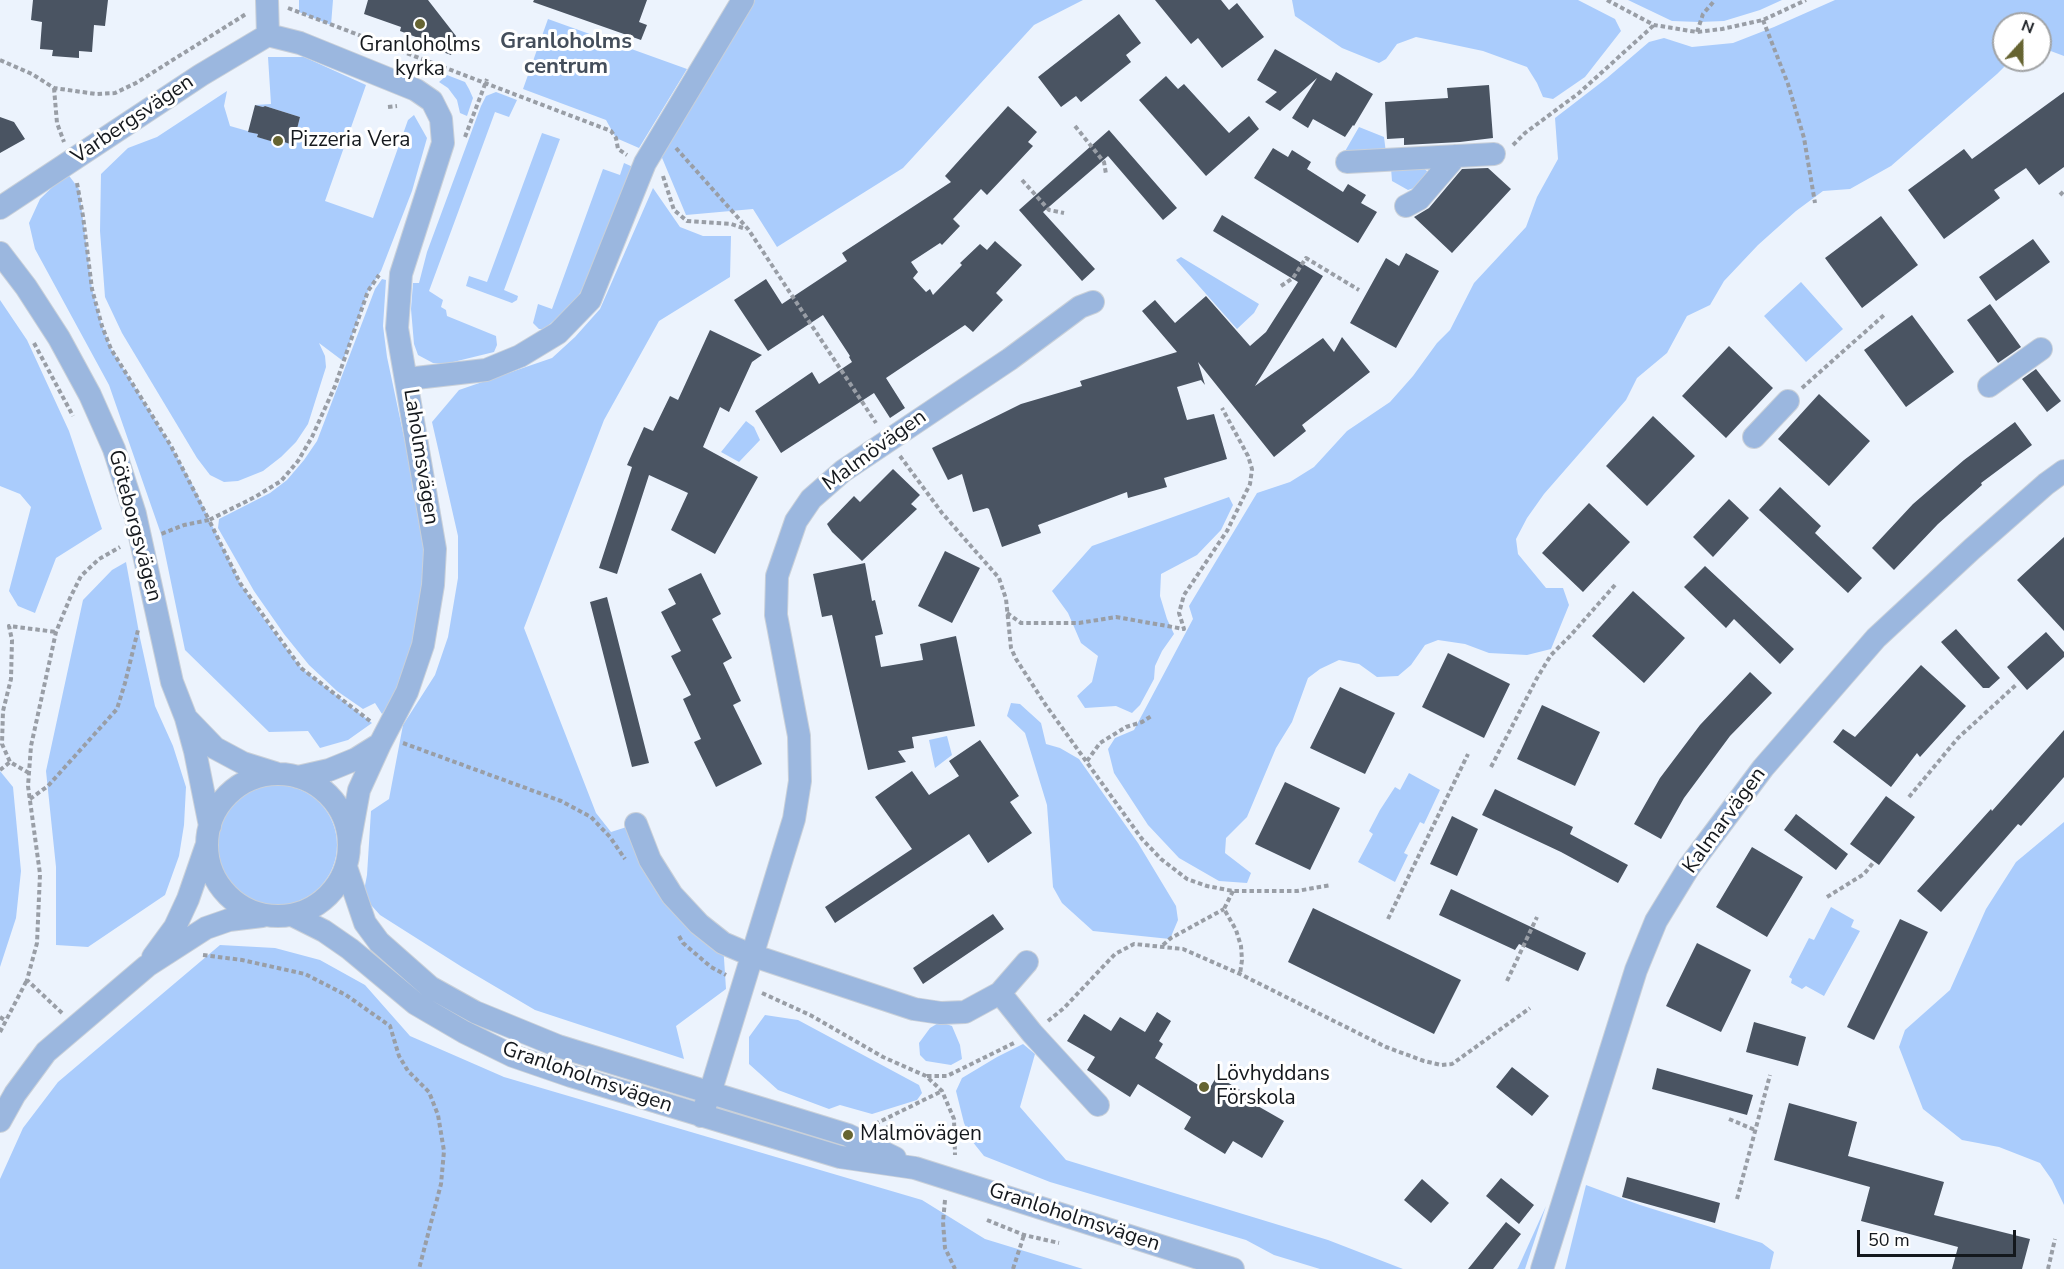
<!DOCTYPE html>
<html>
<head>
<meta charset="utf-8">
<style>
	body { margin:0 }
	#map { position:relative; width:2064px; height:1269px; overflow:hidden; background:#ecf3fd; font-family:"Nunito Sans",sans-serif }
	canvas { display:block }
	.north { position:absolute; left:1992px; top:12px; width:60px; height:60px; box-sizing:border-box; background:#fff; border:2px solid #a1a3a5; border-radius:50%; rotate:21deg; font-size:16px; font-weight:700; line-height:24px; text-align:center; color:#14181d }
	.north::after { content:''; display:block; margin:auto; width:21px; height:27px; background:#666431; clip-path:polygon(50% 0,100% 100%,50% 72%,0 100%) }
	.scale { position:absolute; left:1857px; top:1230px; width:159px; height:27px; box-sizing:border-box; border:3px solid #14181d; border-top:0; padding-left:8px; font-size:18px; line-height:21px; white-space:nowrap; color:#14181d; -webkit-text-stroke:4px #fff; paint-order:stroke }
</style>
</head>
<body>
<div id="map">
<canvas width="2064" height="1269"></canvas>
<div class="north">N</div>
<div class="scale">50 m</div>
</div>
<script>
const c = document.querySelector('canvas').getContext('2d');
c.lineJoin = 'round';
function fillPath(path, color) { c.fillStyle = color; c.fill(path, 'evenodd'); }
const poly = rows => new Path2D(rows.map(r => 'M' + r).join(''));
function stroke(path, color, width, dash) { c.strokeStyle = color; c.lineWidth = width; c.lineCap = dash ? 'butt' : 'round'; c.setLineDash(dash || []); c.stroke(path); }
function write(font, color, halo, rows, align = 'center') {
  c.font = font + ' "Nunito Sans",sans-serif'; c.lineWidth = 6; c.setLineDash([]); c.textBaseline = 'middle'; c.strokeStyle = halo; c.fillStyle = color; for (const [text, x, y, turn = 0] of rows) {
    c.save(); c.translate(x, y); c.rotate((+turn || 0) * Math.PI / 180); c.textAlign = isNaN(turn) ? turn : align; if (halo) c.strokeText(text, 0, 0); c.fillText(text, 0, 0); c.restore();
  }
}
fillPath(poly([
	[299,0,333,0,331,25,299,12],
	[752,0,1083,0,1034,25,903,168,777,247,753,209,686,215,660,153],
	[1292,0,1578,0,1615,19,1621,31,1585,77,1553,99,1543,97,1537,83,1527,67,1483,51,1450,44,1416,37,1397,44,1386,59,1379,63,1342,48,1295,16],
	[1628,0,1782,0,1760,10,1724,21,1699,22,1672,21],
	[1835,0,2064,0,2064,56,2040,47,2040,24,2004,24,2004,60,2011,60,1997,74,1891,166,1850,189,1823,191,1796,211,1758,245,1724,281,1710,305,1687,316,1667,353,1637,378,1626,400,1544,494,1527,518,1516,539,1518,554,1546,588,1563,588,1569,605,1551,649,1527,655,1489,653,1465,644,1438,640,1425,645,1411,665,1398,676,1377,677,1359,664,1339,660,1320,669,1308,678,1292,722,1276,748,1247,817,1226,838,1225,853,1251,873,1247,883,1219,881,1179,858,1148,825,1114,773,1108,749,1115,738,1134,730,1193,619,1189,606,1257,493,1290,482,1314,467,1347,431,1390,402,1413,376,1437,343,1450,330,1474,283,1526,227,1537,197,1558,159,1555,118,1607,78,1649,42,1664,38,1692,47,1733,43,1774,27],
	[548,19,687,69,639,148,616,138,606,120,523,89],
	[268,57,304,57,366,85,325,201,373,218,408,120,414,115,427,138,412,191,381,271,368,291,343,361,319,343,325,356,326,367,308,424,296,442,281,457,263,471,238,481,224,482,210,475,197,458,122,333,105,297,100,231,101,174,128,148,157,137,227,91,224,106,230,126,258,134,257,137,284,144,284,142,293,145,300,117,265,106,263,107,255,105,271,104],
	[447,75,465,82,469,89,473,98,467,116,460,113,457,100,448,88,439,82],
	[496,92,517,100,509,117,495,112,429,291,443,300,441,307,446,310,447,316,496,336,497,345,494,352,445,364,433,363,418,355,414,344,411,309,413,283,419,283,427,252,481,106,486,96],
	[1359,127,1384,137,1386,153,1344,153],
	[542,133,560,139,504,290,518,296,517,300,512,303,466,286,469,276,487,282],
	[624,163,633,167,591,272,578,297,567,310,544,329,539,329,533,323,538,304,552,309,603,169,620,175],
	[1419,164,1429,173,1417,187,1408,190,1392,181,1391,168],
	[67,173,79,189,92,289,102,326,111,349,171,446,193,486,240,583,264,619,301,668,372,723,348,740,320,748,308,731,269,732,185,650,161,534,109,385,35,249,29,223,40,199],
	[653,188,680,227,703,236,731,236,730,277,659,321,604,420,524,628,596,813,611,832,636,824,662,878,723,943,726,989,676,1026,684,1059,535,1010,462,967,380,915,363,896,367,875,371,811,389,799,403,725,435,675,448,637,458,578,458,536,432,422,459,390,552,358,575,337,600,309],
	[1181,257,1259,304,1254,313,1237,329,1176,260],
	[382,279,386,280,383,326,387,357,419,508,425,559,416,631,392,701,382,714,375,703,363,709,337,691,309,665,284,634,254,591,218,528,219,519,270,493,287,480,304,460,317,441,375,289],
	[1801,282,1843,329,1806,362,1764,316],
	[0,300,27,340,69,431,102,529,56,558,35,613,18,606,9,591,31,507,20,494,0,486],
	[746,421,754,427,760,440,739,462,721,452],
	[1229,497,1233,505,1221,530,1197,555,1161,574,1160,596,1167,619,1174,634,1162,651,1155,666,1154,679,1140,705,1132,713,1116,706,1085,708,1077,696,1092,682,1098,656,1081,643,1068,613,1052,591,1092,546],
	[126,562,140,638,155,706,173,746,186,787,184,825,179,856,165,895,88,947,56,945,56,867,46,771,83,600,112,570],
	[1011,703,1020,704,1041,723,1046,744,1060,748,1079,759,1138,843,1176,906,1178,920,1170,939,1093,931,1062,903,1053,887,1047,805,1025,733,1007,716],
	[947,736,952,755,935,768,929,740],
	[0,771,13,787,21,871,16,918,0,967],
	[1409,773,1440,790,1424,824,1420,822,1404,853,1408,855,1395,882,1358,862,1373,834,1369,831,1380,810,1395,787,1400,790],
	'217 845a60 60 0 1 1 120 0a60 60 0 1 1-120 0Z',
	[2064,822,2064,1205,2052,1180,2040,1163,1999,1147,1962,1140,1923,1109,1899,1047,1905,1030,1950,990,1986,909,2016,862],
	[1831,907,1854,920,1851,927,1860,931,1824,996,1806,986,1802,989,1791,983,1792,979,1789,977,1809,938,1814,940],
	[220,945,275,948,320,960,365,985,410,1036,504,1077,922,1200,985,1239,1083,1269,0,1269,0,1179,23,1128,58,1082],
	[765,1015,798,1020,919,1085,922,1093,917,1100,872,1114,840,1105,829,1109,778,1090,749,1064,749,1037],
	[940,1022,952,1026,960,1045,962,1059,951,1065,926,1061,920,1055,919,1043,930,1028],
	[1023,1044,1035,1054,1020,1107,1066,1160,1328,1240,1403,1269,1320,1269,1274,1255,1246,1240,1050,1182,984,1156,972,1141,964,1123,956,1091,962,1078,997,1057],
	[1586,1185,1640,1205,1762,1243,1774,1252,1770,1269,1565,1269],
	[1546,1206,1525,1269,1517,1269,1518,1268]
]), '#aaccfc');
fillPath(poly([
	[33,0,108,0,105,26,94,25,92,52,79,51,79,58,52,56,53,50,40,49,42,22,31,20],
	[368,0,428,0,456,36,451,55,432,48,429,42,400,31,401,27,364,14],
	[534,0,647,0,639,22,647,25,641,40,533,2],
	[1155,0,1221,0,1229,10,1237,3,1264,37,1222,68,1198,38,1191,44],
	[1119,14,1141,43,1126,55,1131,62,1081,102,1076,96,1061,107,1038,77],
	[1275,49,1331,81,1336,72,1373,94,1354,126,1353,125,1345,137,1313,119,1308,128,1292,118,1317,78,1280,111,1265,102,1277,92,1257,80],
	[1166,76,1178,89,1184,84,1229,133,1249,116,1259,129,1206,176,1139,100],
	[1489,85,1493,138,1460,142,1404,145,1404,138,1387,139,1385,102,1448,98,1447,88],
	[2064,92,2064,167,2039,185,2026,168,1994,190,2000,198,1944,239,1908,190,1964,149,1972,159],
	[255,105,263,107,265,106,300,117,293,145,284,142,284,145,257,137,258,134,248,132],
	[1008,106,1037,132,1028,142,1033,146,987,195,981,189,953,219,960,226,942,245,940,243,911,262,918,272,913,278,926,292,930,289,933,295,962,265,960,263,980,244,987,250,995,241,1022,265,996,293,1003,300,973,332,965,325,886,378,905,408,890,418,874,393,781,453,755,411,812,372,819,384,852,362,849,357,850,356,823,315,768,351,734,300,766,279,782,304,847,261,842,253,951,182,945,176],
	[0,117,14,122,25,139,0,153],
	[1109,130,1177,208,1163,220,1108,156,1043,212,1095,269,1082,281,1019,210],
	[1273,148,1288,157,1292,150,1311,162,1307,169,1343,192,1348,184,1366,195,1361,203,1377,212,1358,243,1254,178],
	[1488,168,1511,189,1452,253,1414,217,1429,208,1462,169],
	[1222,215,1323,276,1255,386,1323,338,1334,352,1342,337,1370,372,1302,425,1306,431,1274,457,1198,362,1205,385,1201,380,1177,387,1187,420,1214,414,1227,459,1164,478,1167,487,1128,498,1127,492,1038,525,1041,533,1002,547,989,509,987,508,973,512,962,474,948,480,932,448,1021,404,1082,386,1080,381,1177,352,1142,311,1155,300,1175,323,1206,296,1250,346,1266,332,1298,282,1213,231],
	[1881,216,1918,265,1862,308,1825,258],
	[2033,239,2050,262,1996,301,1979,277],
	[1406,253,1439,271,1396,348,1350,323,1386,258,1399,266],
	[1990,304,2021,347,1998,363,1967,320],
	[1912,315,1954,372,1906,407,1864,350],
	[710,330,762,355,752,362,729,412,720,407,703,447,758,477,715,554,671,530,688,493,649,475,617,574,599,568,632,467,627,465,644,427,653,431,670,396,678,400],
	[1729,346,1773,388,1726,438,1682,396],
	[2036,369,2061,401,2047,412,2022,379],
	[1819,394,1870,441,1829,486,1778,439],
	[1653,416,1695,456,1647,506,1606,466],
	[2015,422,2032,445,1981,483,1982,485,1938,524,1894,570,1872,548,1913,504,1964,460],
	[893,469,920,495,911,504,917,509,862,561,832,532,827,524,854,496,860,502],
	[1780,487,1821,526,1815,533,1862,578,1848,593,1759,510],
	[1729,499,1749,518,1713,557,1693,537],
	[1589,503,1630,542,1583,592,1542,553],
	[2064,537,2064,631,2017,580],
	[945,551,980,568,952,623,918,606],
	[865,563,872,601,875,600,883,634,875,636,881,667,923,660,920,644,956,636,975,726,912,737,914,748,898,751,906,762,868,770,832,615,822,617,813,574],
	[1705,566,1794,649,1780,664,1734,619,1726,628,1684,587],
	[701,573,721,614,712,619,732,658,723,663,741,701,733,705,762,764,716,787,694,742,701,739,683,699,691,695,671,656,681,651,661,612,676,604,668,589],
	[1633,591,1685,638,1644,683,1592,636],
	[607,597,649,763,632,767,590,602],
	[1956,629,2000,678,1989,688,1983,688,1941,642],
	[2046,632,2064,652,2064,657,2027,690,2007,667],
	[1448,653,1510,684,1484,738,1422,707],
	[1921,665,1966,706,1920,757,1917,753,1891,787,1833,742,1843,729,1855,737],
	[1750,672,1772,693,1730,736,1684,798,1661,839,1634,824,1660,778,1700,725],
	[1340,687,1395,713,1365,774,1310,748],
	[1542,705,1600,732,1575,786,1517,759],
	[2064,730,2064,777,2021,826,2018,824,1941,912,1917,891,1991,809,1992,811],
	[980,740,1019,796,1010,802,1032,833,988,863,969,834,835,923,825,907,912,849,875,797,912,771,929,795,959,776,949,761],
	[1285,782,1340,808,1310,870,1255,844],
	[1495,789,1573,827,1570,834,1628,865,1618,883,1561,852,1482,815],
	[1886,796,1915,817,1879,865,1850,844],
	[1796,814,1848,854,1836,870,1784,830],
	[1452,816,1478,829,1457,876,1430,864],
	[1752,847,1803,877,1767,937,1716,907],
	[1451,889,1586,953,1578,971,1519,944,1515,950,1439,915],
	[1313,908,1461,980,1434,1034,1288,962],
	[993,914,1004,929,923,984,913,968],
	[1900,919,1928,932,1874,1040,1847,1027],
	[1697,943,1751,970,1721,1032,1666,1006],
	[1157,1012,1171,1021,1159,1041,1163,1044,1155,1058,1208,1091,1217,1076,1258,1101,1256,1105,1284,1121,1262,1158,1233,1141,1225,1154,1184,1129,1191,1117,1138,1084,1130,1097,1087,1070,1095,1057,1067,1041,1084,1014,1111,1031,1120,1017,1145,1032],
	[1754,1022,1806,1037,1798,1066,1746,1052],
	[1512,1067,1549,1096,1532,1116,1496,1087],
	[1657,1068,1753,1095,1747,1115,1652,1089],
	[1789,1103,1857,1122,1848,1156,1944,1182,1934,1215,2030,1239,2022,1269,1952,1269,1958,1247,1861,1221,1870,1187,1774,1160],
	[1627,1177,1720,1203,1715,1223,1622,1197],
	[1501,1178,1534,1205,1519,1224,1486,1196],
	[1422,1179,1449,1203,1431,1223,1404,1200],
	[1506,1222,1521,1234,1493,1269,1468,1269]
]), '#4a5462');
const minor = poly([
	[267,0,268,35],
	[1347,162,1494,154],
	[1406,206,1419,199,1456,156],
	[0,208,201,75,268,35,300,43,416,90,432,101,441,119,443,143,401,274,397,328,435,549,433,585,423,645,407,692,380,744,359,790,349,845],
	[0,253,26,287,59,338,90,395,114,449,135,514,172,682,186,718,195,751,210,826],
	[407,379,486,370,520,356,558,333,590,300,645,163,743,0],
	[1989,386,2041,349],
	[1754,437,1788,401],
	[187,719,215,748,243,763,275,773],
	'207 845a71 71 0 1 1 142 0a71 71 0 1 1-142 0Z',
	[298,777,329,770,356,759,380,744],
	[636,824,650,860,672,895,699,924,723,943,751,955,914,1009,941,1013,965,1012,1000,993,1027,962],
	[346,867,365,923,379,942,430,987,475,1012,558,1046,848,1135,895,1158],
	[292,915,324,931,350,949,416,1004,464,1032,513,1056,571,1076,840,1157,915,1168,1233,1269],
	[153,957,175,927,188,899,206,847],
	[1000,993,1032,1033,1098,1105],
	[701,1116,710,1093,794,819,800,781,799,736,776,615,777,576,796,521,811,499,843,471,1010,359,1080,307,1093,302],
	[0,1121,15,1094,46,1052,147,966,206,928,229,920,262,916],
	[1542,1269,1636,970,1656,921,1689,867,1763,768,1876,638,1972,549,2046,484,2064,471]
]);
stroke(minor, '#c9d0d9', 24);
stroke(poly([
	[1607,0,1654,25,1697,32,1722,29,1763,20,1806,0],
	[288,8,611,131,616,138,618,149,627,155],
	[1763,20,1788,84,1804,138,1815,203],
	[1697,32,1703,14,1715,0],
	[0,60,32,74,54,88,96,94,115,93,136,83,246,14],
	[54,88,57,123,64,142],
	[388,107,397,106],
	[1075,126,1104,162,1106,174],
	[297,129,345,145],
	[465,137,487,79],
	[1513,145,1525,133,1579,93,1654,25],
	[676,148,748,229,876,423],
	[663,176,674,210,687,221,731,224,746,229],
	[1022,180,1049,210,1064,213],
	[77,183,83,216,92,289,102,326,111,349,171,446,209,520,184,525,161,534],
	[2060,195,2064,191],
	[1281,286,1293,278,1306,258,1359,290],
	[34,343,73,416],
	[1802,388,1884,315],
	[900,456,942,513,999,578,1006,599,1011,648,1016,659,1045,704,1142,839,1161,859,1187,879,1207,886,1233,891,1297,891,1331,885],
	[1007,613,1021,623,1079,623,1116,617,1184,629,1179,613,1184,595,1227,531,1250,484,1252,469,1248,456,1222,408],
	[370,721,301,668,240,583,209,520,255,497,281,481,298,461,312,437,335,386,368,291,379,275],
	[403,743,561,801,591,817,610,837,625,859],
	[1087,761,1100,743,1126,727,1142,722,1153,715],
	[1491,767,1537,678,1551,655,1570,636,1615,585],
	[0,770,10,762],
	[29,773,10,762,2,744,3,711,11,679,12,640,9,626,56,632],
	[1909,797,1958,738,2017,684],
	[30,799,48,786,117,709,125,683,138,630],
	[1233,891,1224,909,1236,930,1241,946,1242,960,1240,974],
	[1827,897,1864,874,1873,863],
	[1388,919,1468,754],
	[679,936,683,943,711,967,726,975],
	[1163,945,1171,938,1224,909],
	[203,955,242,960,305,974,346,995,390,1026,399,1056,408,1071,429,1092,438,1115,444,1151,441,1184,419,1269],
	[1507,981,1537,917],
	[762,993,810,1015,883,1057,926,1076,942,1091,954,1119,955,1155],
	[62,1013,27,980,37,943,40,874,28,786,31,746,56,632,70,598,81,576,99,559,120,547],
	[0,1017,6,1021],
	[1048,1021,1064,1008,1115,954,1134,944,1183,949,1240,974,1386,1047,1424,1061,1441,1065,1452,1064,1530,1008],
	[0,1032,27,980],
	[927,1076,947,1076,1014,1043],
	[1729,1119,1755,1130],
	[875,1124,942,1091],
	[886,1127,905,1133],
	[1737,1199,1770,1075],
	[945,1200,943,1222,945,1248,955,1269],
	[987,1220,1024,1235,1059,1243],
	[1013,1269,1024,1235],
	[2048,1269,2055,1239]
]), '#999ea6', 4, [4.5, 3]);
stroke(minor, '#9bb7df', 22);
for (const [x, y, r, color] of [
	[420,24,6,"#666431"],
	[278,141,6,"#666431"],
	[1204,1087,6,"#666431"],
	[848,1135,6,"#666431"]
]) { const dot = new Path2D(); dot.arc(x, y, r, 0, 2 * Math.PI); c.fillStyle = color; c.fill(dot); stroke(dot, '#fff', 2); }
write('21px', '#14181d', '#fff', [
	["Granloholms",420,46,"center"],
	["kyrka",420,70,"center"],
	["Pizzeria Vera",290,141],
	["Lövhyddans",1216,1075],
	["Förskola",1216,1099],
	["Malmövägen",860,1135]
], 'left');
write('21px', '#14181d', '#fff', [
	["Varbergsvägen",133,120,-34],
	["Malmövägen",875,451,-36],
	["Laholmsvägen",420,457,81],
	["Göteborgsvägen",134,526,75],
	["Kalmarvägen",1725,821,-54],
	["Granloholmsvägen",587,1078,19],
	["Granloholmsvägen",1074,1218,18]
]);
write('bold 22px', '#444e5b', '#fff', [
	["Granloholms",566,43],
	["centrum",566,68]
]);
</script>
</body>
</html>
